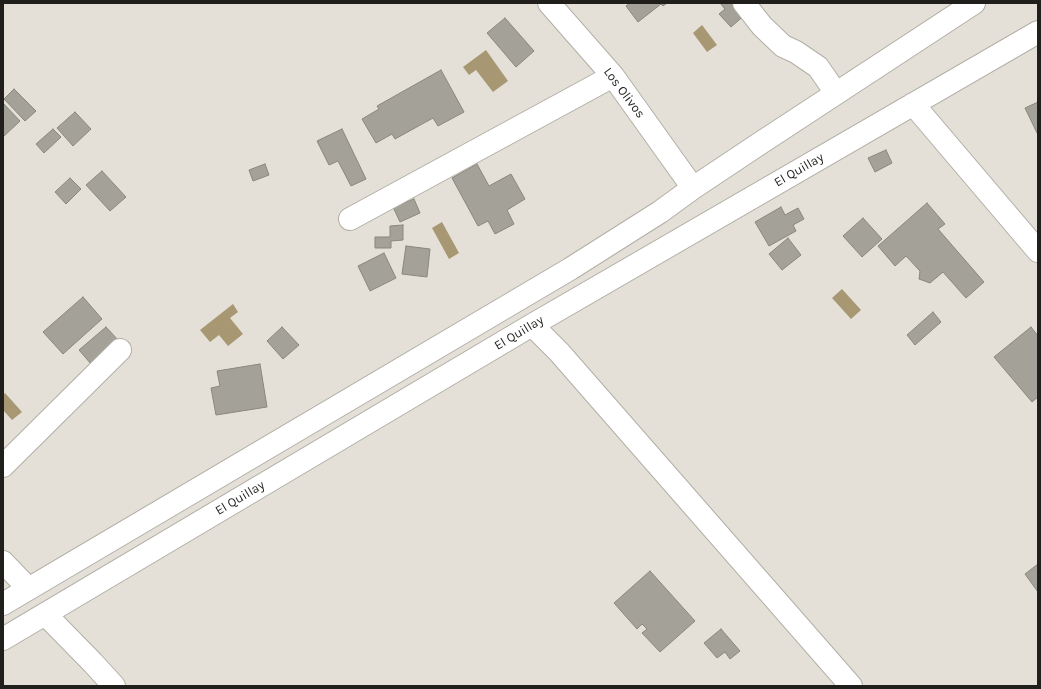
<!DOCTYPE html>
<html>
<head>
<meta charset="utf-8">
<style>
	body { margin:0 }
	#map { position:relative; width:1041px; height:689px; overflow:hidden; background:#e4e0d8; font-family:Karla,sans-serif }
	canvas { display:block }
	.frame { position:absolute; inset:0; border:4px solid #201f1c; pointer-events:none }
</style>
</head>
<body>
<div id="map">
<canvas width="1041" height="689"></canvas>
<div class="frame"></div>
</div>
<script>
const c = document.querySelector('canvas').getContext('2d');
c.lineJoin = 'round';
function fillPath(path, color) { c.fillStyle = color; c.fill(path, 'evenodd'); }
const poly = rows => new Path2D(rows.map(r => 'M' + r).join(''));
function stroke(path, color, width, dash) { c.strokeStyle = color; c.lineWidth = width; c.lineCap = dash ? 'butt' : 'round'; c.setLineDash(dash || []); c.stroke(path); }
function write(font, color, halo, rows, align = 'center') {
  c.font = font + ' Karla,sans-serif'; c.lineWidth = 3.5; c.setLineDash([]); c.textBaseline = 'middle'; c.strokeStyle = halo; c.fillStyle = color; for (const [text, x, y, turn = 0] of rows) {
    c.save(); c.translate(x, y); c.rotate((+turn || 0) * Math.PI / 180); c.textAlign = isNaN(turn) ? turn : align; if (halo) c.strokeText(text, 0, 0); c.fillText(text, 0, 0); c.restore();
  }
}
fillPath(poly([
	[702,25,717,45,707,52,693,33],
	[486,50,508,81,493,92,476,70,469,75,463,67],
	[442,222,459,253,449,259,432,228],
	[842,289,861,310,851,319,832,298],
	[233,304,238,312,230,318,243,334,228,346,219,335,210,342,200,330],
	[5,393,22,412,12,420,3,410,3,395]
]), '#a79772');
const building = poly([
	[630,3,667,3,663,6,661,4,638,22,626,6,630,3],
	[720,3,739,3,747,13,731,27,719,14,725,9,720,3],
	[505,18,534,51,516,67,487,33,505,18],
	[441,70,464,112,438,126,433,118,395,139,392,134,376,143,362,119,379,109,377,106,441,70],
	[14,89,36,111,25,121,4,99,14,89],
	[1038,102,1038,135,1025,108,1038,102],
	[3,103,20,121,3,137,3,103],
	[75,112,91,129,73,146,57,128,75,112],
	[53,129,61,137,44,153,36,144,53,129],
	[342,129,366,179,351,186,338,161,329,165,317,141,342,129],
	[886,150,892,163,875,172,868,158,886,150],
	[265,164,269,175,253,181,249,170,265,164],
	[477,164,489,186,511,174,525,199,507,210,514,224,495,234,488,221,478,226,452,178,477,164],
	[102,171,126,197,110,211,86,185,102,171],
	[70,178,81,189,66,204,55,192,70,178],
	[414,199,420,213,400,222,393,207,414,199],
	[927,203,945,224,938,229,984,282,966,298,943,272,930,283,919,279,920,271,906,256,895,266,878,246,927,203],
	[781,207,785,215,798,208,804,219,793,225,796,231,769,246,755,222,781,207],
	[863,218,882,239,862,257,843,236,863,218],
	[403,225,403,240,391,241,391,248,375,248,375,237,390,237,390,226,403,225],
	[788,238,801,255,782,270,769,254,788,238],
	[406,246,430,249,427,277,402,274,406,246],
	[384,253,396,278,370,291,358,266,384,253],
	[83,297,102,319,63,354,43,332,83,297],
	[933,312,941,322,915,345,907,335,933,312],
	[106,327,118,340,91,364,79,350,106,327],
	[282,327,299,345,283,359,267,341,282,327],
	[1031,327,1038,336,1038,397,1032,402,994,357,1031,327],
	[260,364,267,407,216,415,211,388,220,386,217,371,260,364],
	[1038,564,1038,592,1025,574,1038,564],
	[650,571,695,621,660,652,642,633,647,629,642,624,637,629,614,603,650,571],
	[721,629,740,651,730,659,725,652,717,658,704,643,721,629]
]);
fillPath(building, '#a4a199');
stroke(building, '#89867e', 1);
const minor = poly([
	[549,3,613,76,693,188],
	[744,3,762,26,783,46,796,52,818,67,836,93],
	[913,104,1038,251],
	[350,219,613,76],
	[532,325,559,352,851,686],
	[3,466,120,350],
	[3,562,28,588],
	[3,604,570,269,660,212,693,188,759,144,974,3],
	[45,614,93,663,114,686],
	[3,639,532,325,1038,32]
]);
stroke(minor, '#b2afa6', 24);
stroke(minor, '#fff', 22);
write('13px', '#201f1c', '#fff', [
	["Los Olivos",624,93,53],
	["El Quillay",799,170,-30],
	["El Quillay",519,333,-31],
	["El Quillay",240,498,-31]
]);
</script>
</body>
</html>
